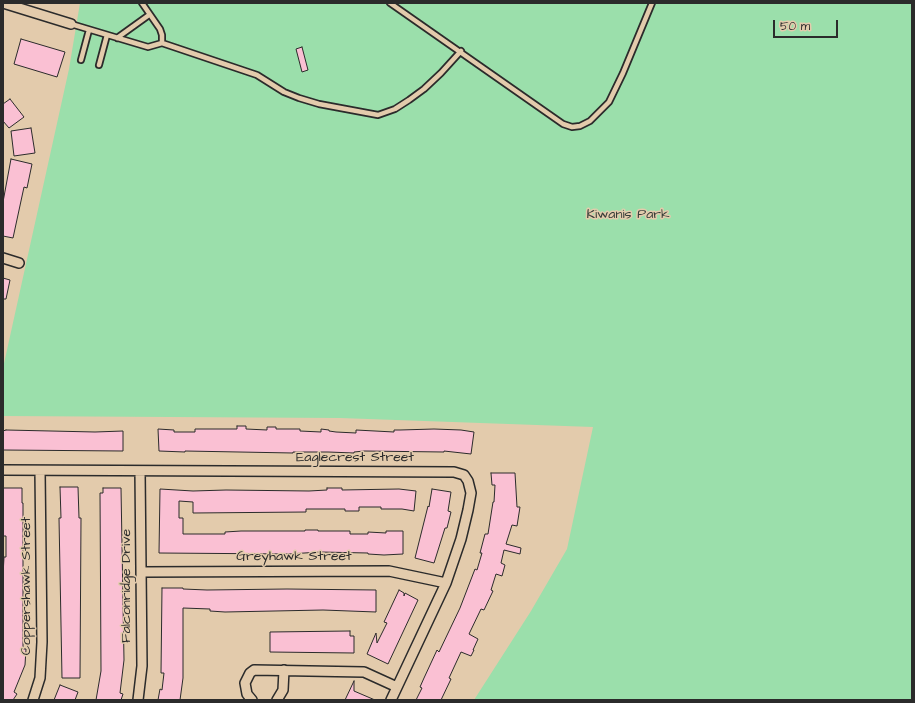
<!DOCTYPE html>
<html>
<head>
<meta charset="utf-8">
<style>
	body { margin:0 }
	#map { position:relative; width:915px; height:703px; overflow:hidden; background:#e3cbac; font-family:"Architects Daughter",sans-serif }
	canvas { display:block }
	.frame { position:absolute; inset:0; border:4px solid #2b2b2b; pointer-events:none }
	.scale { position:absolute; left:773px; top:20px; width:65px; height:18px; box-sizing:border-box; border:2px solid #2b2b2b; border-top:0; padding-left:5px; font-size:12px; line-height:14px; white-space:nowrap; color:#2b2b2b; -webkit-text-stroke:3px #e3cbac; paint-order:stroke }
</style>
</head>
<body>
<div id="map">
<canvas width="915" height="703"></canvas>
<div class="frame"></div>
<div class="scale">50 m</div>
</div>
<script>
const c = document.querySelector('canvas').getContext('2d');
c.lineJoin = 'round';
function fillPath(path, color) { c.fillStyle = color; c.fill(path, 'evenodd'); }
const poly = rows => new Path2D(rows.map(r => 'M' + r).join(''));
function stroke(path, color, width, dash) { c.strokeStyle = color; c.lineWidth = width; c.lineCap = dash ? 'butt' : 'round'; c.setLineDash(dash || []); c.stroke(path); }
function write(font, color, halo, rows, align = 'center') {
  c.font = font + ' "Architects Daughter",sans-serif'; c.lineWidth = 3; c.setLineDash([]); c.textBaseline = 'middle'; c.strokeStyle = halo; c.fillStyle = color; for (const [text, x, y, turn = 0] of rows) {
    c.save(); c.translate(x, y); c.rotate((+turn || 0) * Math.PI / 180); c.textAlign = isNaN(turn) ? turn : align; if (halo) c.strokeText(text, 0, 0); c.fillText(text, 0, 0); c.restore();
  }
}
fillPath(poly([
	[80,3,912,3,912,700,474,700,531,611,567,549,593,427,340,418,3,416,3,368,69,69]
]), '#9bdfab');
const building = poly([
	[21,39,65,52,57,77,14,64,21,39],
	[302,47,308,70,302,72,296,49,302,47],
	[10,99,24,117,9,128,3,121,3,104,10,99],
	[31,128,35,153,14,156,11,131,31,128],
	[11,159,32,164,27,188,24,187,13,238,3,236,3,202,11,159],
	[3,278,10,280,6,299,3,299,3,278],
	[237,426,246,426,246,429,267,430,267,427,276,427,276,429,300,429,300,431,321,432,321,429,329,430,329,431,336,432,356,433,356,430,394,432,394,430,400,430,434,429,461,430,474,432,471,454,444,451,444,452,364,451,354,452,354,453,328,452,293,452,293,453,185,451,185,452,159,451,158,429,174,430,174,432,195,432,195,429,237,429,237,426],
	[6,430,95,432,123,431,123,451,3,450,3,431,6,430],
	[491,473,515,473,517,507,520,507,517,526,512,525,506,544,521,548,520,554,504,550,501,563,505,565,502,576,496,574,491,590,493,591,484,610,481,609,469,634,478,639,473,650,474,650,471,656,461,652,449,678,451,679,441,700,416,700,422,688,420,687,424,678,437,650,439,652,460,608,475,569,477,570,482,553,480,553,485,534,488,534,493,502,494,502,495,485,492,485,491,473],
	[60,487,78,487,79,518,81,518,80,678,62,678,59,518,61,518,60,487],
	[3,488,22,488,22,503,23,503,23,649,26,649,25,665,14,692,17,694,13,700,3,700,3,575,4,557,6,557,6,536,3,536,3,488],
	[103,488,121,488,124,660,120,693,123,694,121,700,96,700,101,671,100,493,103,493,103,488],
	[327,488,342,488,342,490,399,489,416,491,414,511,402,509,381,509,381,507,359,507,359,511,345,511,345,509,306,509,306,512,193,513,193,502,179,501,179,518,183,518,183,534,225,534,225,532,241,531,305,531,305,530,318,530,318,531,350,531,350,534,368,534,368,532,386,533,386,531,403,531,403,554,384,555,368,554,368,553,320,552,289,554,159,553,160,489,193,491,226,490,309,491,327,490,327,488],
	[432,489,451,492,448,511,451,512,447,528,445,528,434,563,415,558,428,506,429,507,432,489],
	[162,588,183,588,183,589,207,590,287,589,376,590,376,612,323,610,225,612,210,611,210,609,183,608,183,678,180,700,158,700,160,689,162,690,164,673,161,673,162,588],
	[399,590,404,593,404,596,405,593,418,600,388,664,367,654,376,633,377,643,387,623,384,622,399,590],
	[350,631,350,636,354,636,354,653,270,652,270,632,350,631],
	[354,681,354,691,375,700,345,700,354,681],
	[60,685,78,692,75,700,54,700,60,685]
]);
fillPath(building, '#fac0d3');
stroke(building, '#2b2b2b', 1);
const service = poly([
	[142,3,160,29,162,35,162,43],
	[390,3,563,124,572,127,580,126,590,121,609,102,623,73,652,3],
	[71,24,148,47,162,43,257,75,284,92,299,98,319,104,378,115,395,109,409,100,424,89,441,73,461,51],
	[117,38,149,15],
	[81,60,89,30],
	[99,65,107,35]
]);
const minor = poly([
	[3,3,71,24],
	[3,258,19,263],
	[3,470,454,472,464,475,468,481,471,493,468,510,461,539,446,583,391,700],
	[141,572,389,571,446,583],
	[33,700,40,678,42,642,40,471],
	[138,700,142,666,140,471],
	[252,700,247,694,245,683,250,673,254,670,364,672,397,687],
	[277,700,283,690,284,670]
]);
stroke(service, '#2b2b2b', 8);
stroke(minor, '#2b2b2b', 12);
stroke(service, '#e3cbac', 4.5);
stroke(minor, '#e3cbac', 9);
write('14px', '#363d38', '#e3cbac', [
	["Kiwanis Park",628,215]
]);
write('14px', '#2b2b2b', '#e3cbac', [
	["Eaglecrest Street",355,458],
	["Greyhawk Street",294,557],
	["Coppershawk Street",27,586,-90],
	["Falconridge Drive",127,586,-90]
]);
</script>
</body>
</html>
